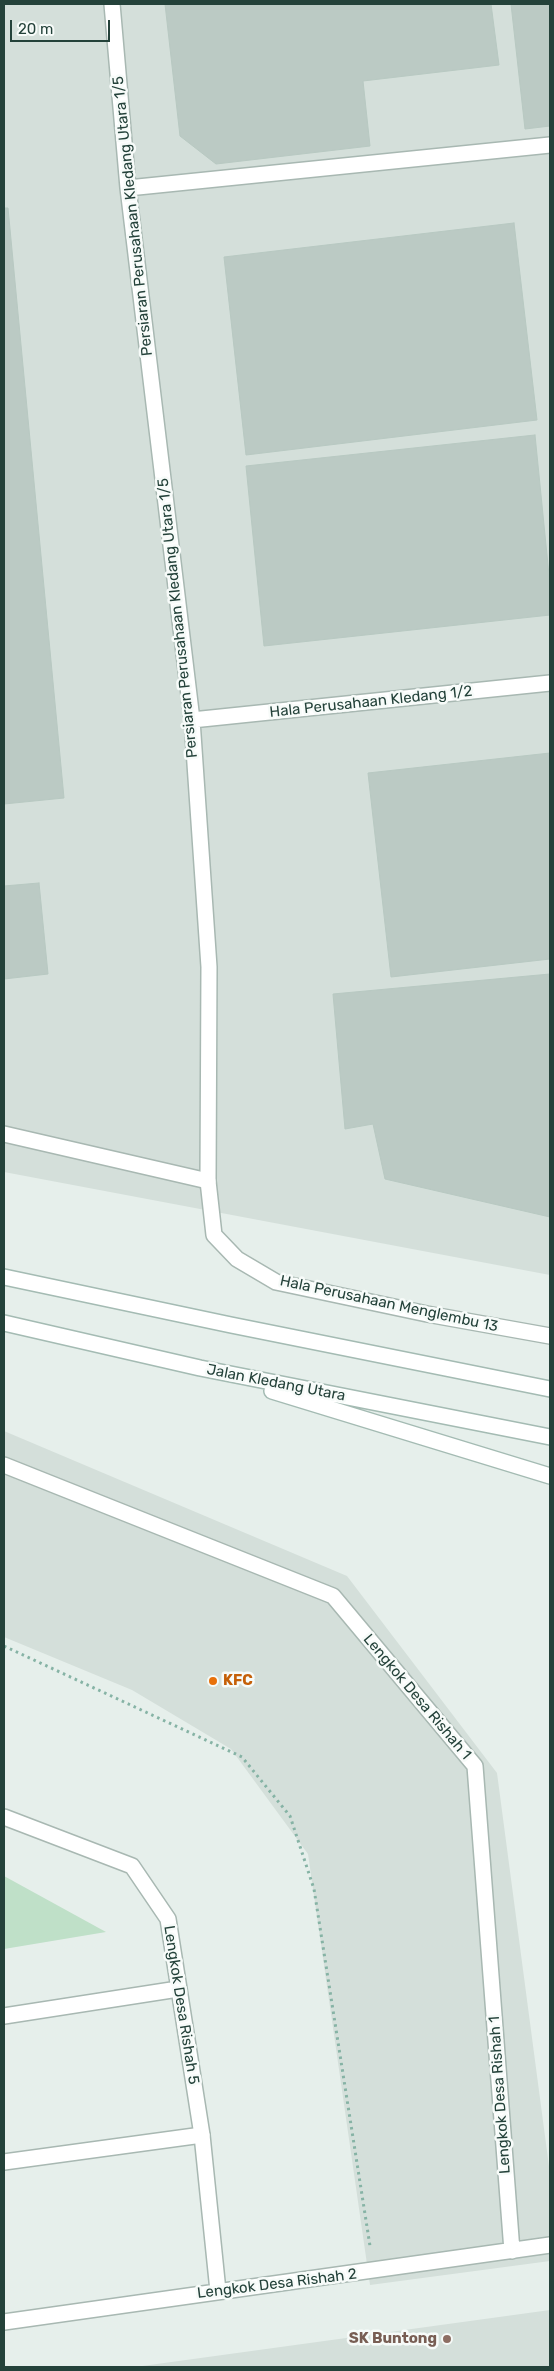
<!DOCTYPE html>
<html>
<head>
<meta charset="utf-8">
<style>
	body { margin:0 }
	#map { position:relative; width:554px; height:2371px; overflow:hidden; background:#e6efeb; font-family:Rubik,sans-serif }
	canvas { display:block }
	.frame { position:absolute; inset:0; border:5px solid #24423a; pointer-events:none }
	.scale { position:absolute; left:10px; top:20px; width:100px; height:22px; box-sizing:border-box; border:2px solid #24423a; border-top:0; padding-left:6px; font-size:15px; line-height:18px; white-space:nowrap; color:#24423a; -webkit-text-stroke:4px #f7fbf9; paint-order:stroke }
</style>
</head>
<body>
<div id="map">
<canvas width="554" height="2371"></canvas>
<div class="frame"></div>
<div class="scale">20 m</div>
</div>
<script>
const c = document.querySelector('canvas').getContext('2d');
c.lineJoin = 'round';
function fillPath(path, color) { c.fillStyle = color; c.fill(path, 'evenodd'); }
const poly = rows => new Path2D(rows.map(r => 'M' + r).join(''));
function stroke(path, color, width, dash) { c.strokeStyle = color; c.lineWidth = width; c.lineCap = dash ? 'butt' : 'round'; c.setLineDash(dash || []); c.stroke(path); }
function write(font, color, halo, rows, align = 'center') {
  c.font = font + ' Rubik,sans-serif'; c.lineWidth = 5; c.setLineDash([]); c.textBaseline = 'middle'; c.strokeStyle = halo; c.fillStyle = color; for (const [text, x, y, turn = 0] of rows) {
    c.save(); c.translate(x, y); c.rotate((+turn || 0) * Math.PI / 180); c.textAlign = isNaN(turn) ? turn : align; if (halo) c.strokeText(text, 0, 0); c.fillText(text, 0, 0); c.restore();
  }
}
fillPath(poly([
	[4,4,550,4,550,1275,4,1172],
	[4,1431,347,1576,497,1773,550,2174,550,2261,370,2285,308,1854,231,1749,132,1690,4,1637],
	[550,2310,550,2367,135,2367]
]), '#d4dfda');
fillPath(poly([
	[4,1876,106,1932,4,1949]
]), '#bfe0c8');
const building = poly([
	[165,4,491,4,499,65,363,81,370,146,216,164,180,136,165,4],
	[511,4,550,4,550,126,525,129,511,4],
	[4,208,8,208,64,798,4,804,4,208],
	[514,223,537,420,246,455,224,257,514,223],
	[535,435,550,585,550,615,264,646,246,466,535,435],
	[550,753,550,959,391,977,368,773,550,753],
	[39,883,48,974,4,979,4,886,39,883],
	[550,974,550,1217,385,1179,373,1124,345,1129,333,994,550,974]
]);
fillPath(building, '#bbcac4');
stroke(building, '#b8c9c2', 1);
const lane = poly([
	[4,1134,208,1181],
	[4,2162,202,2135]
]);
const street = poly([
	[112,4,128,188,192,720,209,967,208,1181,214,1235,237,1259,276,1282,427,1314,550,1336],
	[128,188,550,145],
	[192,720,550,683],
	[4,1465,333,1596,475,1766,512,2251],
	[4,1817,132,1866,168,1919,202,2135,218,2291],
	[4,2016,178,1989],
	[4,2322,550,2245]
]);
const secondary = poly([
	[4,1277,231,1325,550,1389],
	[4,1323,200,1368,550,1437],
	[272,1391,550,1476]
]);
stroke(lane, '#a8b8b2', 18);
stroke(street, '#a8b8b2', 18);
stroke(secondary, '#a4bbb3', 18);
stroke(poly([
	[4,1646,242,1757,290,1816,314,1889,370,2246]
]), '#86b3a5', 3, [2.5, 4]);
stroke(lane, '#fff', 15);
stroke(street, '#fff', 15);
stroke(secondary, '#fff', 15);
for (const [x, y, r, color] of [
	[213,1681,5,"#e8710a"],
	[447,2339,5,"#8d6e63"]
]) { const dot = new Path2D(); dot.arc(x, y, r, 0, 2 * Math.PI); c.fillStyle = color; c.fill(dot); stroke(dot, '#f7fbf9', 2); }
write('15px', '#24423a', '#f7fbf9', [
	["Persiaran Perusahaan Kledang Utara 1/5",133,216,-96],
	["Persiaran Perusahaan Kledang Utara 1/5",178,618,-96],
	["Hala Perusahaan Kledang 1/2",371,702,-6],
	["Hala Perusahaan Menglembu 13",389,1304,12],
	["Jalan Kledang Utara",276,1383,11],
	["Lengkok Desa Rishah 1",417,1697,50],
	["Lengkok Desa Rishah 5",181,2005,81],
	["Lengkok Desa Rishah 1",500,2095,-94],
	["Lengkok Desa Rishah 2",277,2284,-7]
]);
write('bold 15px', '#c56008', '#f7fbf9', [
	["KFC",223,1681]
], 'left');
write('bold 15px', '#785e54', '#f7fbf9', [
	["SK Buntong",437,2339]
], 'right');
</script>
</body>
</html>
